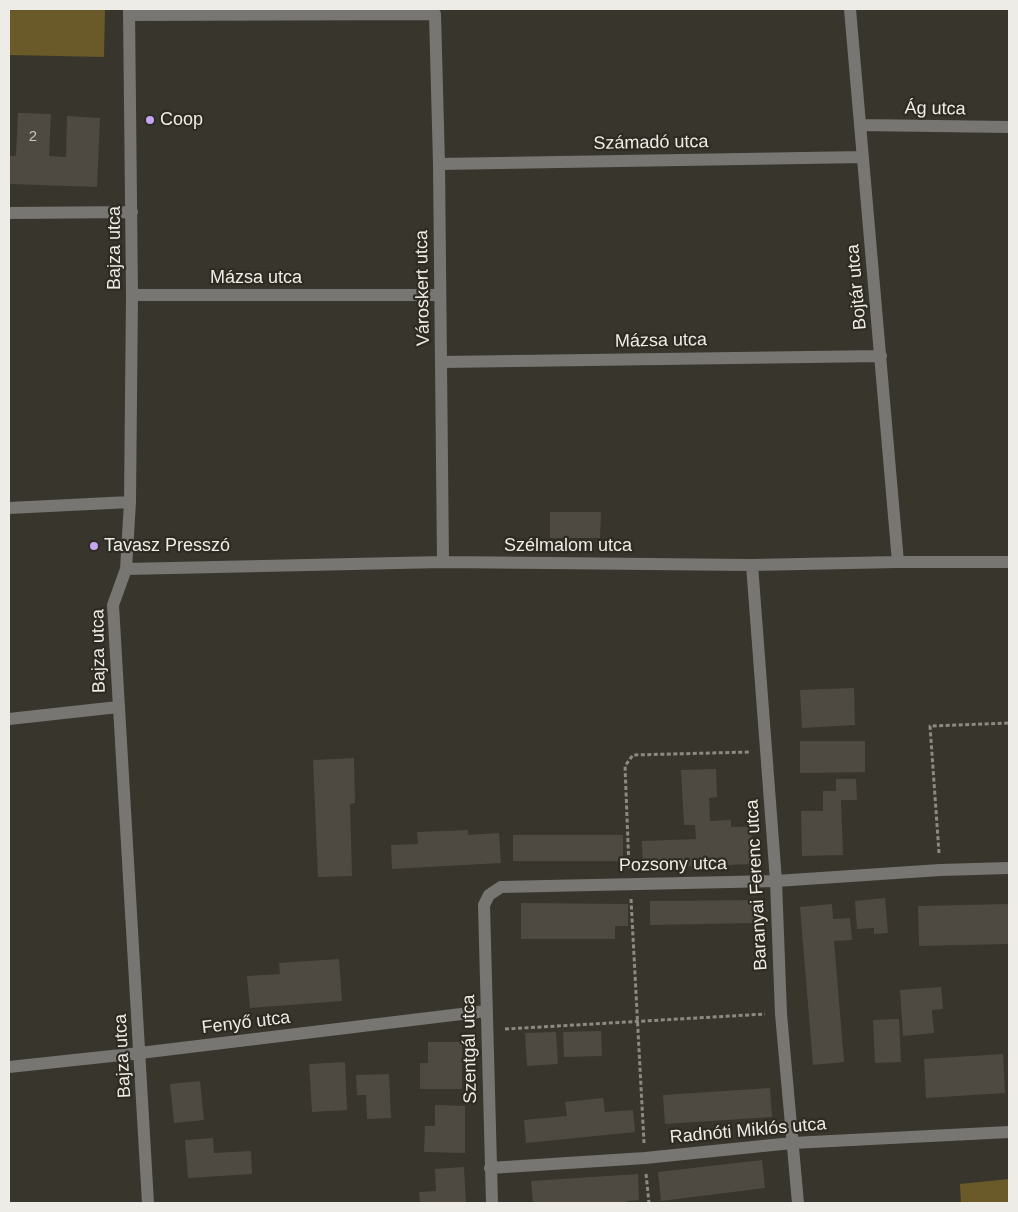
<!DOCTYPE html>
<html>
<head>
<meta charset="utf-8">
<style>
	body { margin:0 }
	#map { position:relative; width:1018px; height:1212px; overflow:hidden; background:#38352c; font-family:Arial,sans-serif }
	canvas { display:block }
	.frame { position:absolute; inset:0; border:10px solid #eeece6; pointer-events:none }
</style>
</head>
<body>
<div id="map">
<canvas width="1018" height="1212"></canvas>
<div class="frame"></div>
</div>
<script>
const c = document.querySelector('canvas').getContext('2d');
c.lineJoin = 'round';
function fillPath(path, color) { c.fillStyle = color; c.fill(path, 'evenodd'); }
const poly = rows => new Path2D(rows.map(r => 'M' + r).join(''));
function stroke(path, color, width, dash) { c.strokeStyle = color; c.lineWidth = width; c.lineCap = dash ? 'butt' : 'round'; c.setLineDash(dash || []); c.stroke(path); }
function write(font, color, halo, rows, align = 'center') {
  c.font = font + ' Arial,sans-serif'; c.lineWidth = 4.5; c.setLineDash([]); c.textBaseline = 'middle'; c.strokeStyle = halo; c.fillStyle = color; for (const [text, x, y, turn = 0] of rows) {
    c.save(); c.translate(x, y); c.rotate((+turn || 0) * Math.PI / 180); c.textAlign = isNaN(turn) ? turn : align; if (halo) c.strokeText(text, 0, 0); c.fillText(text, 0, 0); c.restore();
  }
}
fillPath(poly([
	[9,9,105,9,104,57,9,55],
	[1009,1179,1009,1203,961,1203,960,1184]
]), '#6a5a2a');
fillPath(poly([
	[18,113,51,114,49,156,66,157,67,116,100,118,97,187,9,184,9,156,16,156],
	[550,512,601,512,600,538,550,538],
	[854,688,855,725,802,728,800,690],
	[800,741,865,741,865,772,800,773],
	[354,758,355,803,350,804,352,876,318,877,313,760],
	[716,769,717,797,709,798,710,821,731,820,731,827,751,827,752,864,643,868,642,841,696,839,695,825,684,825,681,770],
	[836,779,856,779,857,800,841,800,843,855,802,856,801,811,823,811,823,791,836,791],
	[468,830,468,835,499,833,501,863,392,869,391,845,418,844,417,832],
	[513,835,623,835,623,861,513,861],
	[885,898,888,933,874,934,874,928,857,929,855,901],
	[756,900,756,923,650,925,650,901],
	[521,903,628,904,628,926,615,926,615,939,521,939],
	[832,904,833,919,850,918,852,940,834,941,844,1062,813,1065,800,907],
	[1009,904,1009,944,919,946,918,906],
	[339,959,342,1001,250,1008,247,976,280,974,279,963],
	[941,987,943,1009,932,1010,934,1033,903,1036,900,990],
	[899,1019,901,1062,875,1063,873,1020],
	[601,1031,602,1056,564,1057,563,1032],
	[556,1032,558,1064,527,1066,525,1033],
	[428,1042,462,1042,462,1089,420,1089,420,1063,428,1063],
	[1003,1054,1005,1093,926,1098,924,1059],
	[345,1062,347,1110,312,1112,309,1064],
	[389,1074,391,1118,367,1119,366,1095,357,1095,356,1075],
	[200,1081,204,1120,174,1123,170,1084],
	[770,1088,772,1117,665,1124,663,1095],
	[603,1098,605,1112,633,1110,635,1132,526,1143,524,1120,567,1116,565,1102],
	[435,1105,465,1106,465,1153,424,1152,425,1126,435,1126],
	[213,1138,214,1153,251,1151,252,1174,188,1178,185,1140],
	[762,1160,765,1188,661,1201,658,1172],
	[464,1167,466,1203,420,1203,419,1192,436,1191,435,1169],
	[638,1174,639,1200,627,1201,627,1203,533,1203,531,1181]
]), '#4e4a41');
stroke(poly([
	[939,853,930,726,1009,723],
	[629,868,625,766,633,755,750,752],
	[631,899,644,1143],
	[505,1029,765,1014],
	[646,1174,649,1203]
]), '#8c8a82', 3, [4, 2.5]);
stroke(poly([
	[129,9,132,295,130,502,126,569,113,605,148,1203],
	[850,9,898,562],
	[129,15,435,14,439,164,443,562],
	[861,125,1009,127],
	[439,164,863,157],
	[9,213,132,212],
	[132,295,440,295],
	[442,362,881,356],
	[9,508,130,502],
	[752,565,776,881,781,1014,798,1203],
	[126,569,443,562,752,565,898,562,1009,562],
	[9,719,118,707],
	[9,1067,140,1053,486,1011],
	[490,1168,645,1158,792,1143,1009,1132],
	[492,1203,484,905,489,895,501,887,776,881,940,870,1009,868]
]), '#787672', 12);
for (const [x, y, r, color] of [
	[150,120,5,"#c3a7f2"],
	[94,546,5,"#c3a7f2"]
]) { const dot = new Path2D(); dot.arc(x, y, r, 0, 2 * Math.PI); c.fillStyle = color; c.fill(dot); stroke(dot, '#2e2b22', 2); }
write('15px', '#c6c4bd', null, [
	["2",33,137]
]);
write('18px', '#eeece6', '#2e2b22', [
	["Ág utca",935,109,1],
	["Számadó utca",651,143,-1],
	["Bajza utca",115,248,-90],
	["Mázsa utca",256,278],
	["Bojtár utca",857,287,-95],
	["Városkert utca",423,288,-91],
	["Mázsa utca",661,341,-1],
	["Szélmalom utca",568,546],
	["Bajza utca",99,651,-91],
	["Pozsony utca",673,865,-1],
	["Baranyai Ferenc utca",757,885,-93],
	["Fenyő utca",246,1023,-7],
	["Szentgál utca",470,1049,-91],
	["Bajza utca",123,1056,-93],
	["Radnóti Miklós utca",748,1131,-5]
]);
write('18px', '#eeece6', '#2e2b22', [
	["Coop",160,120],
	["Tavasz Presszó",104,546]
], 'left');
</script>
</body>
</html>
